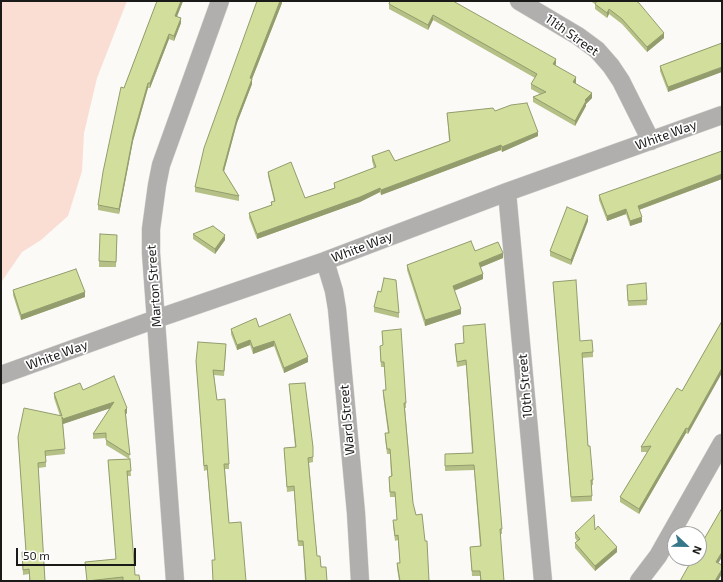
<!DOCTYPE html>
<html>
<head>
<meta charset="utf-8">
<style>
	body { margin:0 }
	#map { position:relative; width:723px; height:582px; overflow:hidden; background:#fbfaf6; font-family:"Exo 2",sans-serif }
	canvas { display:block }
	.frame { position:absolute; inset:0; border:2px solid #1a1a19; pointer-events:none }
	.north { position:absolute; left:667px; top:526px; width:40px; height:40px; box-sizing:border-box; background:#fff; border:1px solid #a3a3a3; border-radius:50%; rotate:112deg; font-size:11px; font-weight:700; line-height:16px; text-align:center; color:#1a1a19 }
	.north::after { content:''; display:block; margin:auto; width:14px; height:18px; background:#36788a; clip-path:polygon(50% 0,100% 100%,50% 72%,0 100%) }
	.scale { position:absolute; left:16px; top:548px; width:120px; height:18px; box-sizing:border-box; border:2px solid #1a1a19; border-top:0; padding-left:5px; font-size:12px; line-height:14px; white-space:nowrap; color:#1a1a19; -webkit-text-stroke:3px #fff; paint-order:stroke }
</style>
</head>
<body>
<div id="map">
<canvas width="723" height="582"></canvas>
<div class="frame"></div>
<div class="north">N</div>
<div class="scale">50 m</div>
</div>
<script>
const c = document.querySelector('canvas').getContext('2d');
c.lineJoin = 'round';
function fillPath(path, color) { c.fillStyle = color; c.fill(path, 'evenodd'); }
const poly = rows => new Path2D(rows.map(r => 'M' + r).join(''));
function stroke(path, color, width, dash) { c.strokeStyle = color; c.lineWidth = width; c.lineCap = dash ? 'butt' : 'round'; c.setLineDash(dash || []); c.stroke(path); }
function write(font, color, halo, rows, align = 'center') {
  c.font = font + ' "Exo 2",sans-serif'; c.lineWidth = 3.5; c.setLineDash([]); c.textBaseline = 'middle'; c.strokeStyle = halo; c.fillStyle = color; for (const [text, x, y, turn = 0] of rows) {
    c.save(); c.translate(x, y); c.rotate((+turn || 0) * Math.PI / 180); c.textAlign = isNaN(turn) ? turn : align; if (halo) c.strokeText(text, 0, 0); c.fillText(text, 0, 0); c.restore();
  }
}
fillPath(poly([
	[1,1,127,1,97,78,84,133,82,171,68,216,41,240,22,252,2,281,1,346]
]), '#faddd3');
const street = poly([
	[519,1,578,36,597,50,611,66,621,81,651,141],
	[507,192,543,581],
	[325,261,334,291,337,309,356,513,360,581],
	[1,375,156,319,325,261,507,192,722,115],
	[175,581,151,253,151,229,157,185,161,165,220,1],
	[639,581,658,556,722,443]
]);
stroke(street, '#d7d6d3', 19);
stroke(street, '#b1afae', 18);
fillPath(poly([
	[157,1,183,1,177,17,181,23,174,41,169,39,150,88,148,88,133,141,119,214,98,210,98,205,124,88],
	[282,1,282,3,252,79,252,84,237,123,224,171,239,196,239,201,195,192,195,187],
	[453,1,556,64,555,65,576,82,576,84,592,98,586,104,586,106,575,126,533,102,533,97,540,94,531,89,531,84,535,78,433,20,428,30,389,9,389,4],
	[590,1,636,1,664,38,647,52,622,24,609,14,607,18,595,9,595,4],
	[722,43,668,92,660,71,660,66],
	[495,111,538,136,502,152,501,150,381,195,380,192,360,202,257,239,249,218,249,213,271,205,271,202,274,201,268,176,268,172,305,198,334,188,334,183,374,168,372,161,372,156,395,161,449,141,447,113],
	[722,179,639,210,642,222,630,226,626,214,607,221,599,200,599,195],
	[588,221,571,265,550,256,550,251],
	[193,234,225,240,215,254,193,239],
	[117,235,116,267,99,267,99,261],
	[475,251,503,258,481,267,483,279,454,291,461,314,425,326,407,270,407,265],
	[553,282,580,341,593,352,593,357,582,358,588,446,593,480,593,485,592,485,592,501,571,502],
	[627,285,647,300,647,305,628,306],
	[13,290,85,297,21,320,13,295],
	[374,307,399,313,399,318,374,312],
	[722,321,688,434,686,433,639,514,620,502,620,497,647,452,641,452,641,447,682,391],
	[463,326,502,529,502,534,500,534,504,581,480,581,480,576,472,576,470,547,480,546,474,470,445,471,445,459,472,453,466,365,457,367,455,349,455,344,464,343],
	[259,327,308,362,284,373,274,346,253,354,250,345,237,350,231,334,231,329],
	[382,331,406,403,406,408,405,408,413,503,429,581,399,581,397,568,397,563,400,563,398,540,395,541,393,525,393,520,397,520,395,497,390,497,389,482,389,477,391,476,390,454,387,454,385,438,385,433,388,433,383,395,383,390,386,390,384,367,381,367,380,351,380,346,383,346],
	[226,349,224,376,214,375,217,400,229,464,229,469,225,469,229,523,215,560,207,470,204,471,196,361],
	[289,384,313,447,313,462,309,463,317,556,327,581,305,581,303,546,298,546,294,491,287,492,284,448,295,447],
	[83,390,127,413,126,414,131,476,127,476,135,575,140,581,87,581,85,562,116,559,108,460,129,459,106,445,106,438,93,439,93,434,110,408,63,424,65,454,46,456,46,467,38,468,45,581,29,581,29,574,23,575,22,552,26,552,18,437,60,416,54,398,54,393],
	[595,530,617,552,595,571,575,548,575,543,577,541,575,538,575,533]
]), '#b5c086');
fillPath(poly([
	[181,1,183,1,175,21,175,16],
	[280,1,282,1,282,3,252,79,252,84,237,123,223,175,223,170,237,118,250,78],
	[609,9,609,14,607,18,607,13],
	[433,15,433,20,428,30,428,25],
	[181,18,181,23,174,41,174,36],
	[664,33,664,38,647,52,647,47],
	[169,34,169,39,150,88,150,83],
	[556,59,556,64,553,69,553,64],
	[722,67,722,72,668,92,668,87],
	[576,77,576,82,573,87,573,82],
	[148,83,148,88,133,141,119,214,119,209,133,136],
	[592,93,592,98,586,104,586,106,575,126,575,121,585,100],
	[538,132,538,136,502,152,502,147],
	[501,145,501,150,381,195,381,190],
	[722,174,722,179,638,210,638,206],
	[380,188,380,192,360,202,257,239,257,234],
	[626,209,626,214,607,221,607,216],
	[588,216,588,221,571,265,571,260],
	[642,217,642,222,630,226,630,221],
	[225,235,225,240,215,254,215,249],
	[503,253,503,258,479,268,479,263],
	[483,274,483,279,453,291,453,286],
	[85,292,85,297,21,320,21,315],
	[461,309,461,314,425,326,425,320],
	[250,340,250,345,237,350,237,345],
	[274,341,274,346,253,354,253,348],
	[308,357,308,362,284,373,284,368],
	[722,368,722,373,688,434,688,429],
	[114,402,114,407,63,424,63,419],
	[127,408,127,413,125,415,125,410],
	[686,428,686,433,639,514,639,509],
	[617,547,617,552,595,571,595,566],
	[722,552,722,557,716,567,716,562],
	[722,569,722,574,718,581,715,581]
]), '#939c6d');
const building = poly([
	[157,1,181,1,175,16,181,18,174,36,169,34,150,83,148,83,133,136,119,209,98,205,103,172,121,87,124,88,157,1],
	[257,1,280,1,250,78,252,79,237,118,223,170,239,196,195,187,204,148,257,1],
	[390,1,453,1,556,59,553,64,576,77,573,82,592,93,585,100,586,101,575,121,533,97,546,92,531,84,537,74,433,15,428,25,389,4,390,1],
	[597,1,636,1,639,3,664,33,647,47,622,19,609,9,607,13,595,4,597,1],
	[722,43,722,67,668,87,660,66,722,43],
	[527,103,538,132,502,147,501,145,381,190,380,188,360,197,257,234,249,213,272,205,271,202,275,201,268,172,291,162,305,198,335,188,334,183,376,167,372,156,389,150,395,161,450,141,447,113,493,108,495,111,511,105,527,103],
	[722,151,722,174,638,206,642,217,630,221,626,209,607,216,599,195,722,151],
	[567,207,588,216,571,260,550,251,567,207],
	[213,226,225,235,215,249,193,234,213,226],
	[100,234,117,235,116,262,99,261,100,234],
	[471,241,475,251,498,242,503,253,479,263,483,274,453,286,461,309,425,320,407,265,471,241],
	[76,269,85,292,21,315,13,290,76,269],
	[384,278,396,280,399,313,374,307,378,291,381,292,384,278],
	[576,280,580,341,592,340,593,352,582,353,588,446,590,446,593,480,591,480,592,496,571,497,553,282,576,280],
	[646,283,647,300,628,301,627,285,646,283],
	[290,314,308,357,284,368,274,341,253,348,250,340,237,345,231,329,256,318,259,327,290,314],
	[722,321,722,368,688,429,686,428,639,509,620,497,651,446,641,447,677,388,682,391,722,321],
	[485,324,502,529,500,529,504,581,481,581,480,571,472,571,470,547,481,546,474,465,445,466,445,454,473,453,466,360,457,362,455,344,464,343,463,326,485,324],
	[401,329,406,403,404,403,413,503,416,515,422,514,425,541,427,541,429,581,400,581,397,563,400,563,398,535,395,536,393,520,397,520,395,492,390,492,389,477,392,476,390,449,387,449,385,433,389,433,383,390,386,390,384,362,381,362,380,346,383,345,382,331,401,329],
	[198,342,226,344,224,371,213,370,217,400,225,399,229,464,224,464,229,523,241,522,246,581,213,581,212,560,215,560,207,465,204,466,202,439,196,361,198,342],
	[114,376,127,408,125,410,130,455,106,440,106,433,93,434,114,402,63,419,62,417,65,449,45,451,46,462,38,463,45,581,30,581,29,569,23,570,22,552,26,552,18,437,24,408,62,416,54,393,80,383,83,390,114,376],
	[305,383,313,447,313,457,308,458,317,556,320,556,321,567,326,567,327,581,306,581,303,541,298,541,294,486,287,487,284,448,296,447,289,384,305,383],
	[130,459,131,471,127,471,135,575,139,575,140,581,123,581,123,577,87,581,85,562,116,559,108,460,130,459],
	[722,508,722,552,716,562,722,565,722,569,715,581,680,581,693,558,699,558,699,548,722,508],
	[594,515,595,530,598,526,617,547,595,566,575,543,580,539,575,533,594,515]
]);
fillPath(building, '#d2df9c');
stroke(building, '#939c6d', 1);
write('13px', '#1a1a19', '#fff', [
	["11th Street",572,35,35],
	["White Way",666,135,-20],
	["White Way",362,247,-21],
	["Marton Street",154,286,-94],
	["White Way",57,355,-20],
	["10th Street",525,386,-95],
	["Ward Street",347,420,-95]
]);
</script>
</body>
</html>
